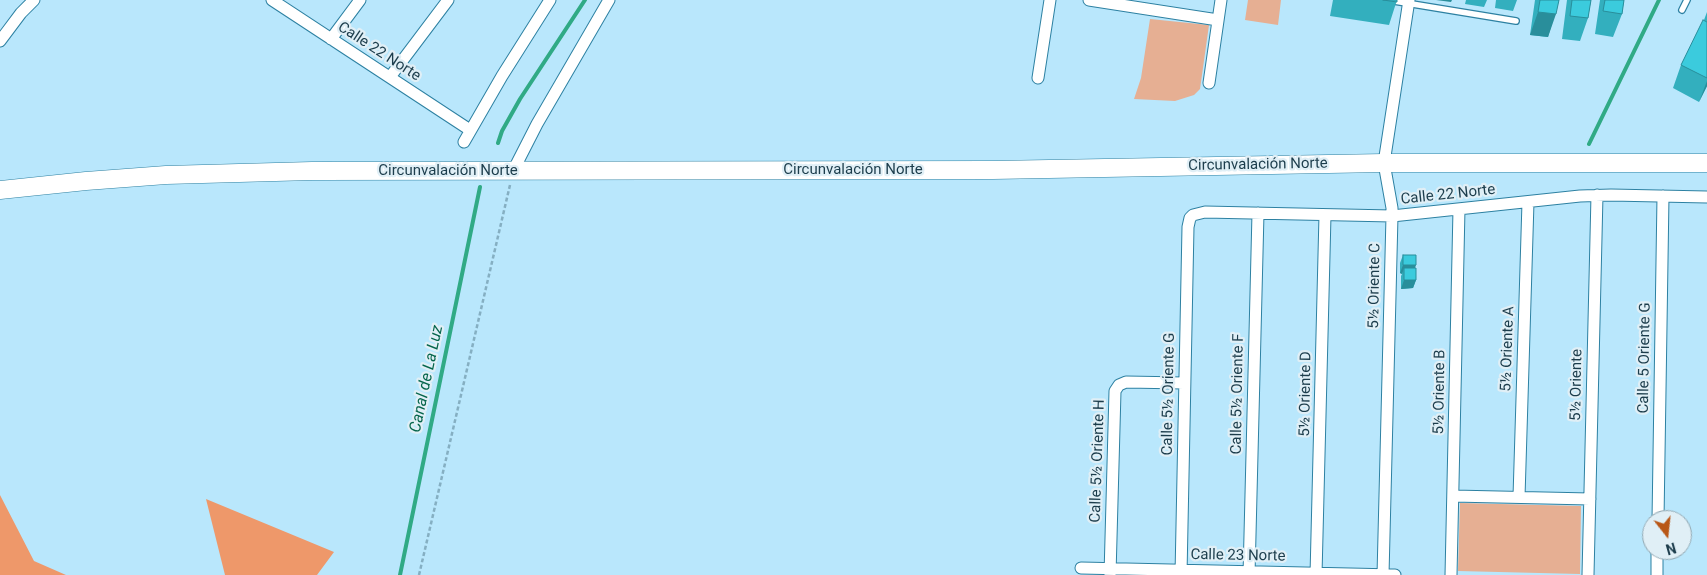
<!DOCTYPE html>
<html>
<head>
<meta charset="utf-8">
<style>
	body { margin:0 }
	#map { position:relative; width:1707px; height:575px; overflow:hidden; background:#b9e7fc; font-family:Roboto,sans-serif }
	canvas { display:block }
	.north { position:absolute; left:1642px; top:510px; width:50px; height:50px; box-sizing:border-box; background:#e0eff6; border:1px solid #92a8b2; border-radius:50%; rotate:164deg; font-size:14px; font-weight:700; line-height:20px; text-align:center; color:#1c3d4c }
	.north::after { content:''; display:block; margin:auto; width:18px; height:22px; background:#b85717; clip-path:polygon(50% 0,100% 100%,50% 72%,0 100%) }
</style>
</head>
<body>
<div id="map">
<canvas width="1707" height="575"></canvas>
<div class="north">N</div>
</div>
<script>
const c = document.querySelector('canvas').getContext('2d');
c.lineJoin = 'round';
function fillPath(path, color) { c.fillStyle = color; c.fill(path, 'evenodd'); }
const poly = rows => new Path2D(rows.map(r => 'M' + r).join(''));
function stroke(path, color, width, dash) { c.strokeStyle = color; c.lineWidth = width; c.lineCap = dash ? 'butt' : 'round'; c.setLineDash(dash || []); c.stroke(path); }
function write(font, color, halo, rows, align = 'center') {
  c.font = font + ' Roboto,sans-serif'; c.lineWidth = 4.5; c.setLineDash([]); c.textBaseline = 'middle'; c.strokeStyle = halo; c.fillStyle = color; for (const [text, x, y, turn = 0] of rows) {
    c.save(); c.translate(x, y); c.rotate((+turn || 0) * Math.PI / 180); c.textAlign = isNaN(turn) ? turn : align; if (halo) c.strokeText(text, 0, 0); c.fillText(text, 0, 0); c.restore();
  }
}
fillPath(poly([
	[1248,0,1281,0,1278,25,1245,20],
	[1150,19,1209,25,1200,89,1194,95,1175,101,1134,99,1141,78],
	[1460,503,1581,506,1580,574,1458,571]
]), '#e6af93');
fillPath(poly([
	[0,495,34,561,66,575,0,575],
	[206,499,334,552,317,575,225,575]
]), '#ee986a');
stroke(poly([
	[498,143,502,131,520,99,585,0],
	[1589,144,1659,0],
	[400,575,480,187]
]), '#30aa85', 4);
const service = poly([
	[1388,0,1516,21],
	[1682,10,1687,0]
]);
const minor = poly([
	[272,0,470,130],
	[1089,0,1218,20],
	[331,39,360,0],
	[0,41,21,13,34,0],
	[390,77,448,0],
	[1038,78,1050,0],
	[1209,83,1221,0],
	[464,142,502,76,550,0],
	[513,171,537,124,609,0],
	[1453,496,1590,499],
	[1519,497,1528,202],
	[1658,520,1663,196],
	[1081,568,1395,575],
	[1110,575,1115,391,1119,385,1126,382,1184,383],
	[1181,575,1188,227,1190,218,1193,215,1205,212,1392,216,1580,196,1611,195,1707,197],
	[1249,575,1258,213],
	[1316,575,1325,215],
	[1383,575,1392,216,1392,208,1384,163,1409,0],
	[1451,575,1459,209],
	[1588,575,1597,195],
	[1657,575,1657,550]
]);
const primary = poly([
	[0,190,86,181,166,175,312,171,993,170,1384,163,1707,163]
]);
stroke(service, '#2d81a2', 8);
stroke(minor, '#2d81a2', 13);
stroke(primary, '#2d81a2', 19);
stroke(poly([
	[419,575,510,185]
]), '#85afc2', 2.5, [4, 2.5]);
stroke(service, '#fff', 5.5);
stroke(minor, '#fff', 11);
stroke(primary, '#fff', 18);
fillPath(poly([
	[1333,0,1397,0,1389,25,1330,16],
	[1466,0,1487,0,1484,7,1465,4],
	[1496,0,1517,0,1513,11,1495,8],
	[1535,0,1559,0,1548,37,1530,35],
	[1567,0,1591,0,1588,18,1580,41,1562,39],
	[1600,0,1624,0,1622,14,1613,37,1595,34],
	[1707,12,1707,86,1699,102,1673,88,1681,65,1704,20],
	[1403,255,1415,268,1416,280,1413,288,1401,289,1401,276,1402,274,1400,273,1400,263]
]), '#33afbe');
fillPath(poly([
	[1436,0,1452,0,1451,2],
	[1538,12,1556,14,1548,37,1530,35],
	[1707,81,1707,86,1699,102],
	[1403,265,1416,265,1413,274,1404,268,1402,274,1400,273],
	[1404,280,1416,280,1413,288,1401,289]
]), '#298e9b');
const building = poly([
	[1383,0,1397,0,1397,2,1383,0],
	[1540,0,1559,0,1556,14,1538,12,1540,0],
	[1572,0,1591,0,1588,18,1570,16,1572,0],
	[1605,0,1624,0,1622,14,1603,11,1605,0],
	[1703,20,1707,22,1707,78,1681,65,1703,20],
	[1403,255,1416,255,1416,265,1403,265,1403,255],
	[1404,268,1416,268,1416,280,1404,280,1404,268]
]);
fillPath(building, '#3bcbdd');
stroke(building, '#298e9b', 1);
write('15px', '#1c3d4c', '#e0eff6', [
	["Calle 22 Norte",379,52,33],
	["Circunvalación Norte",1258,165,-1],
	["Circunvalación Norte",853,170],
	["Circunvalación Norte",448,171],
	["Calle 22 Norte",1448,195,-6],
	["5½ Oriente C",1375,286,-89],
	["5½ Oriente A",1508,349,-88],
	["Calle 5 Oriente G",1645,358,-89],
	["5½ Oriente",1577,385,-89],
	["5½ Oriente B",1440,392,-89],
	["Calle 5½ Oriente G",1169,394,-89],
	["Calle 5½ Oriente F",1238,394,-89],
	["5½ Oriente D",1306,394,-89],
	["Calle 5½ Oriente H",1098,461,-88],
	["Calle 23 Norte",1238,556,1]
]);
write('italic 16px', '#06664c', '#e0eff6', [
	["Canal de La Luz",427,379,-78]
]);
</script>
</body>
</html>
